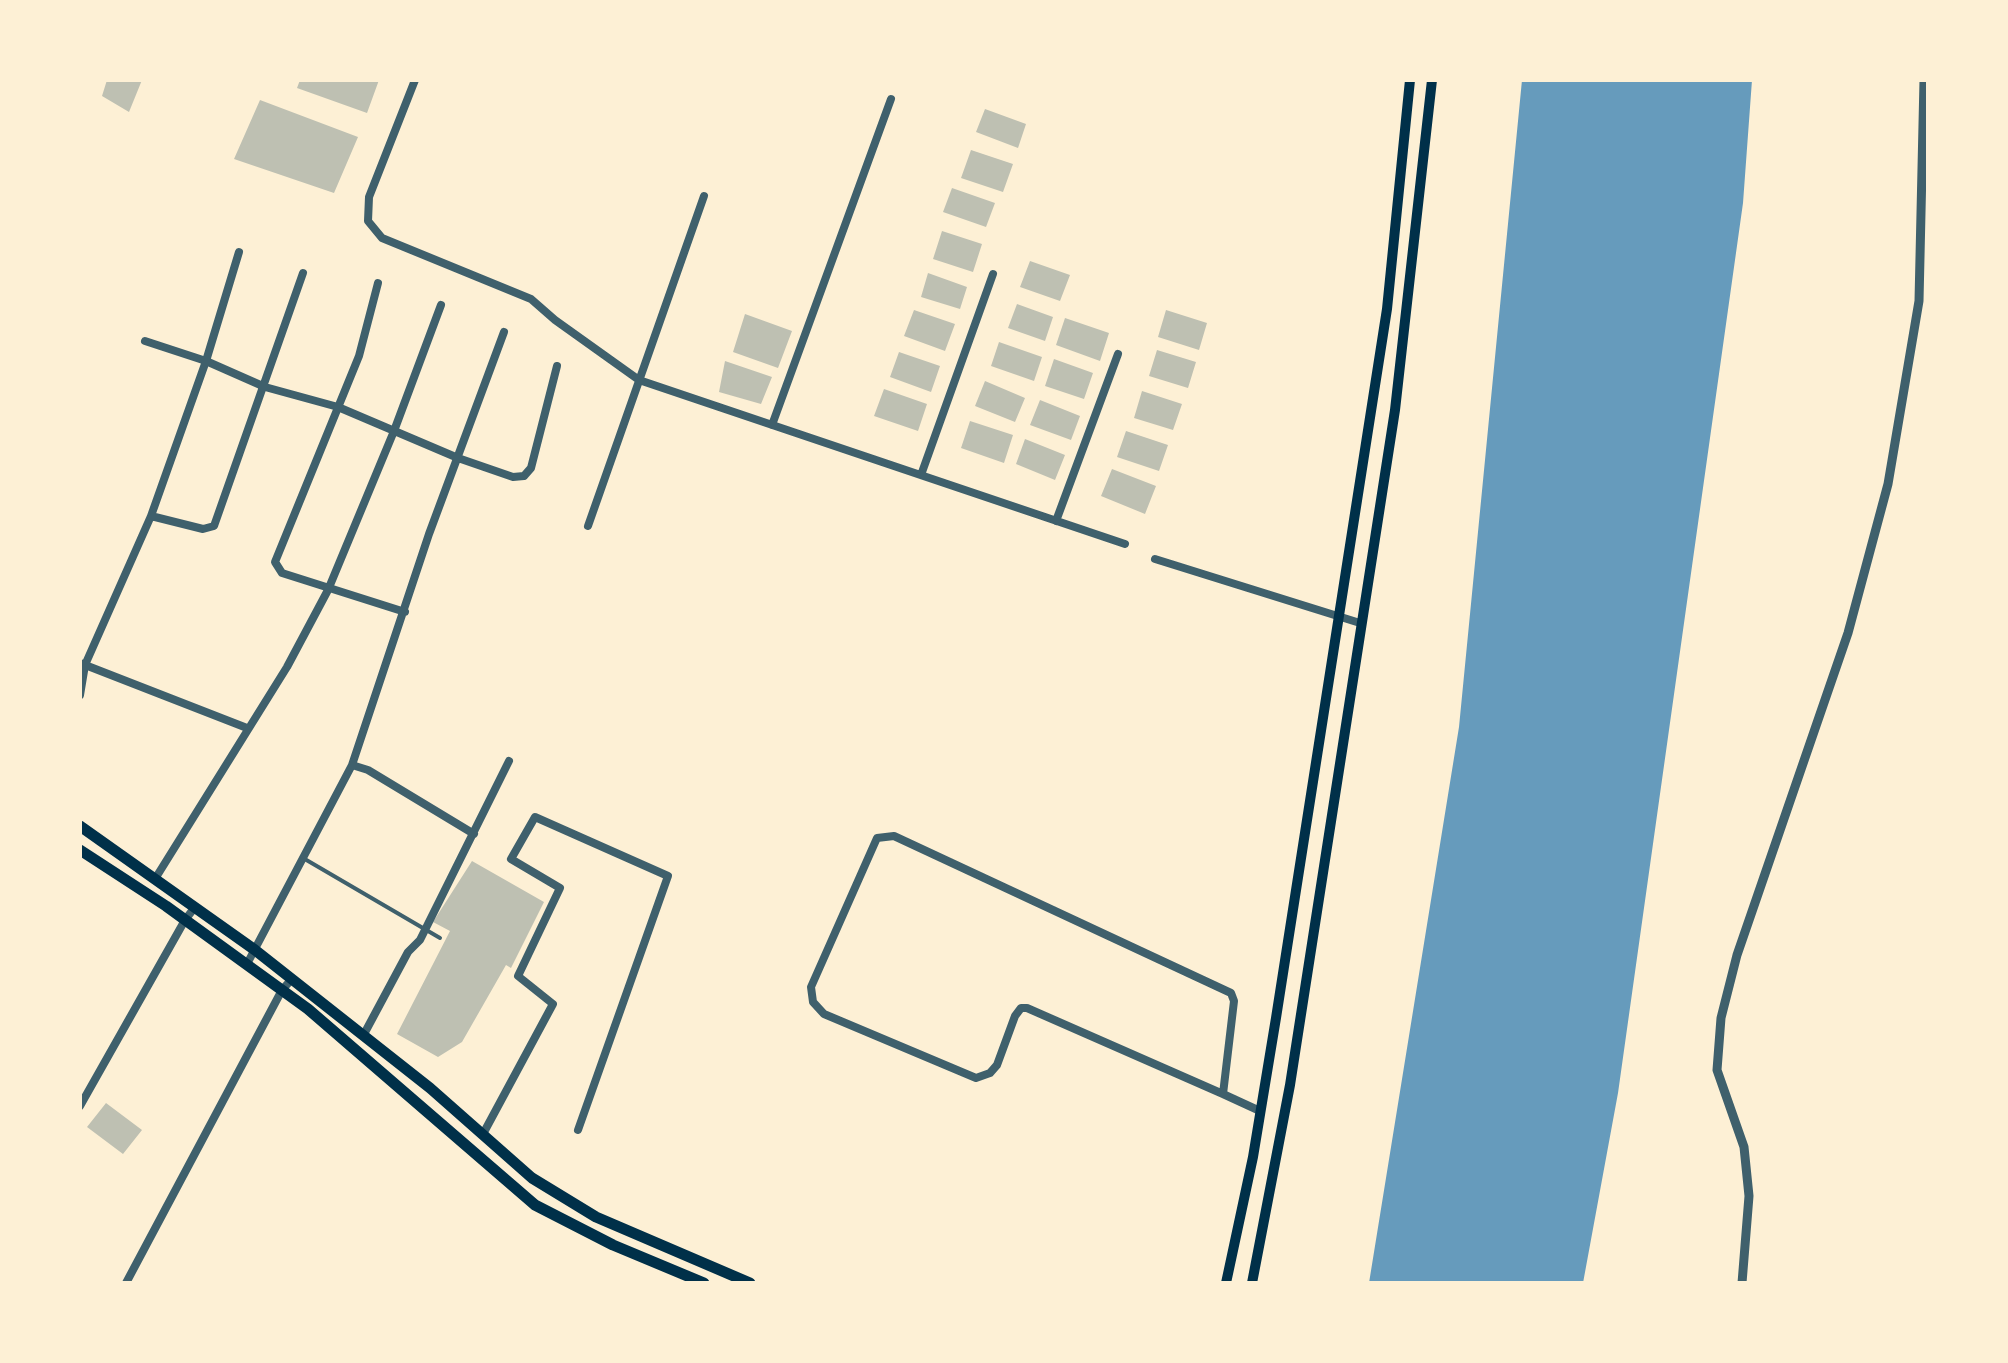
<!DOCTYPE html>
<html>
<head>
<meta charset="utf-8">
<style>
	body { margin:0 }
	#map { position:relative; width:2008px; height:1363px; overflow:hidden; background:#fdf0d5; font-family:"PT Sans",sans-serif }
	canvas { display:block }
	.frame { position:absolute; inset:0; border:82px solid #fdf0d5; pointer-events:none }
</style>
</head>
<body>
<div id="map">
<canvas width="2008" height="1363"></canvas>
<div class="frame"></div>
</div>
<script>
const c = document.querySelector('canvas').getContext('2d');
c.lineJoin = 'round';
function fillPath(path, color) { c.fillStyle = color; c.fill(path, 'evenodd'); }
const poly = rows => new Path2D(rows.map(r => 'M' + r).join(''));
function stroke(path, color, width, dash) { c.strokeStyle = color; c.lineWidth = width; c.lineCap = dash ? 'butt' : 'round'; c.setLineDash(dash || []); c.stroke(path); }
fillPath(poly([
	[1522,80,1752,80,1743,203,1618,1093,1583,1283,1369,1283,1459,727]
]), '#669bbc');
fillPath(poly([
	[107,80,142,80,129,112,102,96],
	[300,80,379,80,367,113,297,88],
	[260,100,358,137,334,193,234,159],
	[985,109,1026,124,1018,148,976,132],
	[971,150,1013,164,1003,192,961,178],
	[952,188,995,203,986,227,943,212],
	[942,231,982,244,973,272,933,259],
	[1030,261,1070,275,1060,301,1020,287],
	[928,273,967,287,960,309,921,297],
	[1017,304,1053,317,1045,341,1008,328],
	[914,310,955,324,945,351,904,336],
	[1166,310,1207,323,1199,350,1158,337],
	[745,314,792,331,778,368,733,352],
	[1065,318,1109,333,1100,361,1056,345],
	[999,342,1042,357,1034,381,991,366],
	[1157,350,1196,362,1188,388,1149,376],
	[899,352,940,366,931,392,890,377],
	[1054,359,1093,373,1084,399,1045,386],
	[725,361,772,377,761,404,719,392],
	[985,381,1025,398,1015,422,975,406],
	[884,389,927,404,918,431,874,416],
	[1142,391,1182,404,1173,430,1134,418],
	[1040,400,1080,416,1071,440,1030,425],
	[970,421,1013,435,1004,463,961,448],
	[1126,431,1168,445,1159,471,1117,457],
	[1025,439,1065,455,1055,480,1016,464],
	[1112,469,1156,486,1145,514,1101,496],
	[472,861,544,902,511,968,506,965,462,1042,438,1057,397,1034,450,931,433,922],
	[106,1103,142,1130,123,1154,87,1127]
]), '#bec0b2');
stroke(poly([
	[303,858,440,938]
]), '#3f606c', 4);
stroke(poly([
	[415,80,369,197,368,221,382,238,531,299,555,320,639,380,1125,544],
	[378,283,359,356,275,562,282,573,405,612],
	[145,341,206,361,265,387,338,407,458,458,513,477,524,476,531,468,557,366],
	[772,425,891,99],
	[921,475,993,274],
	[151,516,203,529,214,526,303,273],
	[1056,521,1118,354],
	[588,526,704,196],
	[1155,559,1360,623],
	[80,663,247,728],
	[80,695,85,665,151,516,206,361,239,252],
	[352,765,368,770,474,834],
	[155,879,287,667,328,590,394,431,441,305],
	[247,964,352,765,429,534,504,332],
	[363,1036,408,952,420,940,509,761],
	[1223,1094,1027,1008,1021,1008,1015,1016,997,1065,990,1073,976,1078,824,1014,813,1002,811,987,877,838,894,836,1231,993,1234,1001,1223,1094,1260,1111],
	[80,1106,185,920,195,907],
	[483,1134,553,1004,518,976,560,888,511,859,535,817,668,876,578,1130],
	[126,1283,282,990,291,980]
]), '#3f606c', 8);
stroke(poly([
	[1742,1283,1749,1196,1744,1147,1717,1070,1721,1018,1737,955,1848,633,1888,484,1919,301,1924,80]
]), '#3f606c', 9);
stroke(poly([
	[1226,1283,1253,1157,1276,1018,1387,309,1410,80],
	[1252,1283,1290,1085,1395,410,1432,80]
]), '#003049', 10);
stroke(poly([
	[80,826,255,950,430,1088,532,1178,596,1217,750,1283],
	[80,850,166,906,308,1009,535,1205,613,1245,704,1283]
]), '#003049', 11);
</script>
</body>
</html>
